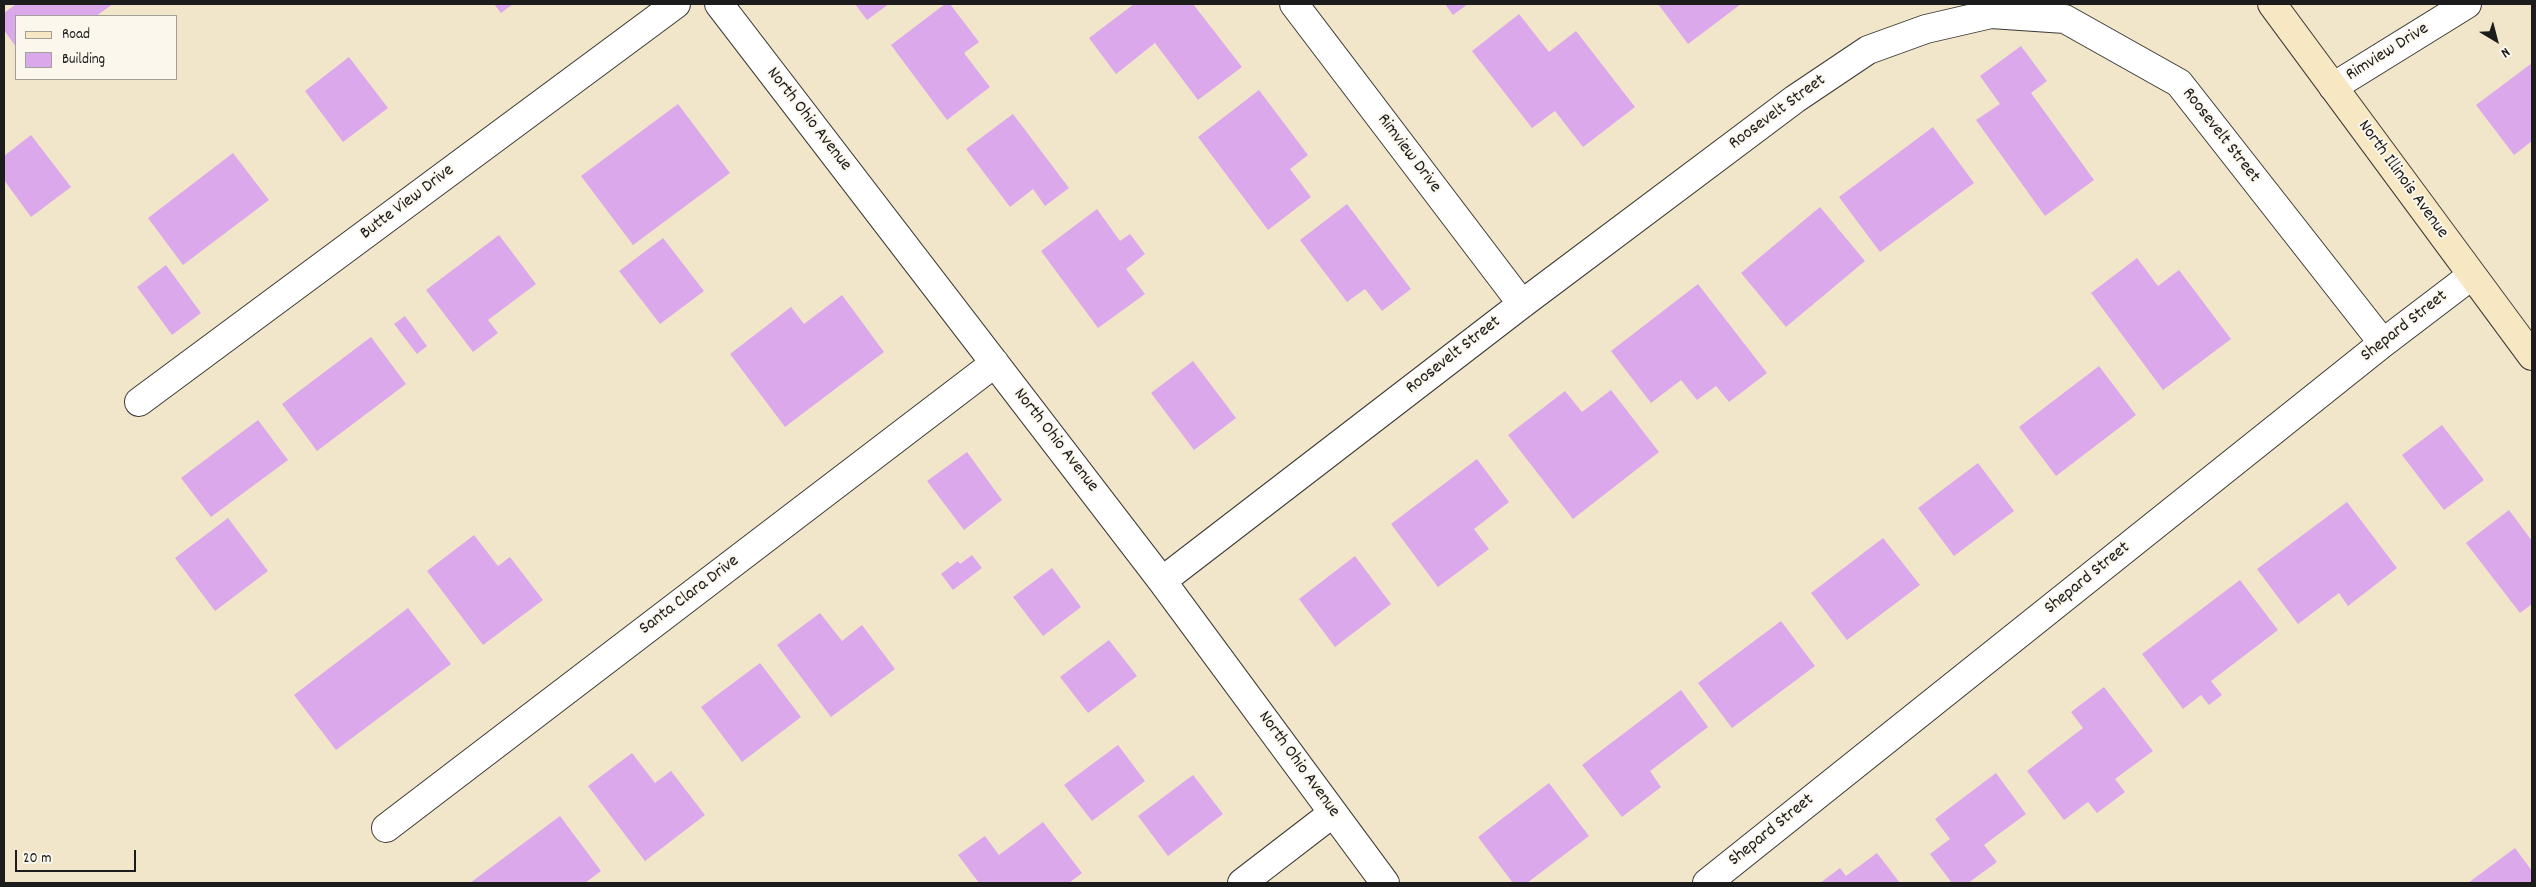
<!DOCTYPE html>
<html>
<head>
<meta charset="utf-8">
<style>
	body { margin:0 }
	#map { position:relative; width:2536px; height:887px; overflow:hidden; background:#f1e6ca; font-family:Dekko,sans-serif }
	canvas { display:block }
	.frame { position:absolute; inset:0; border:5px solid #1c1c1c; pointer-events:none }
	.legend { position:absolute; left:15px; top:15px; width:162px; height:65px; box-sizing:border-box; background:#fbf7ec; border:1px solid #a29f99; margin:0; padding:6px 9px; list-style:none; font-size:15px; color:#1c1c1c }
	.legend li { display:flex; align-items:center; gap:10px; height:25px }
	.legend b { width:25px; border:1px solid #a29f99 }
	.north { position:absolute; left:2471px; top:15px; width:50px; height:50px; -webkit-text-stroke:4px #fbf7ec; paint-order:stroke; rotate:143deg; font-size:14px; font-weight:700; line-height:20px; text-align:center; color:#1c1c1c }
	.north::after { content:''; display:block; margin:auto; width:18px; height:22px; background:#1c1c1c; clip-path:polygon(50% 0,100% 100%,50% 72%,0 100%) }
	.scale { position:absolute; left:15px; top:850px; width:121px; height:22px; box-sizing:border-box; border:2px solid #1c1c1c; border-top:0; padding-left:6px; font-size:15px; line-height:18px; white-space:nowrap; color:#1c1c1c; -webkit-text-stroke:4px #fbf7ec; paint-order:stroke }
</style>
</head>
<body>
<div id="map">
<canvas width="2536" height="887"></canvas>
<div class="frame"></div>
<ul class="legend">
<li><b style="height:6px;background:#f7e8c3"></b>Road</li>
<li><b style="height:14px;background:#dca8ec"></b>Building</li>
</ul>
<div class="north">N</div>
<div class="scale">20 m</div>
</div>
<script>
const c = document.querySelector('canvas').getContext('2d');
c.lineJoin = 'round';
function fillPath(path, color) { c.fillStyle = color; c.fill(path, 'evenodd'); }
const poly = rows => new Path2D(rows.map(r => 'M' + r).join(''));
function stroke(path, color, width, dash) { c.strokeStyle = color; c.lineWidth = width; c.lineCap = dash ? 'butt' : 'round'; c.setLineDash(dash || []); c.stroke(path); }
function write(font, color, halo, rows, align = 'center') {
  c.font = font + ' Dekko,sans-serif'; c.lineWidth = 4; c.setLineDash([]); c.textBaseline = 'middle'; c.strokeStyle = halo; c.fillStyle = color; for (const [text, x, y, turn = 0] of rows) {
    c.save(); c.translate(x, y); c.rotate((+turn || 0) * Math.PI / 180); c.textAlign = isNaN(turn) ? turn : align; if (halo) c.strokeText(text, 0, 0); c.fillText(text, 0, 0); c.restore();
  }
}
fillPath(poly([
	[16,4,113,4,96,16,16,16,16,47,4,30,4,13],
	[494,4,513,4,501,13],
	[855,4,889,4,867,20],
	[945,4,950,4,979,42,964,53,990,87,947,120,891,45],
	[1134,4,1193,4,1242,67,1198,100,1155,43,1116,74,1089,38],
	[1445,4,1468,4,1453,15],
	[1658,4,1741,4,1688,44],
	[1519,14,1549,52,1576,31,1635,107,1583,147,1555,111,1532,128,1472,51],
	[2021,46,2047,81,2031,93,2094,180,2045,216,1976,120,2000,104,1980,76],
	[349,57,388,108,343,142,305,91],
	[2532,63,2532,141,2514,155,2476,105],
	[1259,90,1308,155,1290,169,1311,197,1268,230,1198,137],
	[678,104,730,173,633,245,581,176],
	[1013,114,1069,188,1045,206,1033,189,1010,207,966,149],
	[1933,127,1974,183,1880,252,1839,197],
	[31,135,71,187,31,217,4,180,4,156],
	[233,153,269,200,183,265,148,218],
	[1347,204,1411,289,1382,311,1365,289,1347,302,1300,240],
	[1820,207,1865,261,1786,327,1741,273],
	[1097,209,1120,241,1130,234,1145,254,1126,269,1145,294,1098,328,1041,251],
	[499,235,536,284,488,320,498,333,473,352,426,290],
	[663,238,704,291,660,324,619,271],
	[2137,258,2158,286,2179,270,2231,339,2163,390,2091,293],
	[166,265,201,313,172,335,137,287],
	[1698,284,1767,373,1729,402,1716,386,1697,400,1681,380,1651,403,1611,351],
	[842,295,884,352,785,427,730,354,791,307,804,324],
	[405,316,427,346,417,354,394,324],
	[371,337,406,384,317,451,282,404],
	[1193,361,1236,418,1194,450,1151,393],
	[2099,366,2136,415,2056,476,2019,427],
	[1611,390,1659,452,1573,519,1508,435,1565,391,1582,412],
	[258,420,288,460,211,517,181,478],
	[2442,425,2484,480,2444,510,2402,455],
	[967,452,1002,500,964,530,927,481],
	[1477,459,1509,502,1474,529,1489,549,1438,587,1391,524],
	[1978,463,2014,511,1954,556,1918,508],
	[2347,502,2397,568,2348,606,2339,593,2298,624,2257,569],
	[2509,510,2532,541,2532,604,2520,613,2466,543],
	[228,518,268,571,215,611,175,558],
	[474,535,498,566,510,557,543,600,483,645,427,571],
	[1883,538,1920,585,1847,640,1811,593],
	[972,555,982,568,953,590,941,574,958,561,960,564],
	[1355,556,1391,604,1335,647,1299,599],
	[1052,568,1081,607,1043,636,1013,597],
	[2240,580,2278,630,2211,681,2222,695,2209,705,2201,695,2183,709,2142,654],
	[408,608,451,664,336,750,294,695],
	[820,613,842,641,862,625,895,669,831,717,777,645],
	[1781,621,1815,666,1732,728,1698,683],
	[1109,640,1137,676,1088,713,1060,677],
	[760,663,801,717,742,762,701,707],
	[2104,687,2153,751,2115,779,2125,792,2097,813,2088,802,2064,820,2027,771,2083,728,2071,712],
	[1681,690,1708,727,1650,771,1661,787,1622,817,1582,765],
	[1118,745,1145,781,1092,821,1064,785],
	[632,753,655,783,671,771,705,815,645,861,588,786],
	[1996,773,2026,814,1984,845,1997,862,1968,883,1952,883,1930,854,1950,839,1935,819],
	[1193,775,1223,814,1168,856,1138,816],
	[1549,783,1589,836,1527,883,1513,883,1478,837],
	[560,816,601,871,585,883,470,883],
	[1043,822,1082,873,1069,883,979,883,958,855,985,836,999,855],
	[2515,848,2532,871,2532,883,2468,883],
	[1877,853,1900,883,1820,883,1840,868,1846,876]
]), '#dca8ec');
const street = poly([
	[719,4,1162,581,1385,883],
	[1294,4,1522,304],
	[2333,87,2467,4],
	[139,402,676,4],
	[1162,581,1522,304,1795,99,1868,50,1926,29,1991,14,2065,19,2179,83,2383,343],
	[386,828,995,363],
	[1242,883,1333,813],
	[1707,883,2383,343,2471,276]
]);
const secondary = poly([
	[2272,4,2532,356]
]);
stroke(street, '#3c3a36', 30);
stroke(secondary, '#3c3a36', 30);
stroke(street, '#fff', 28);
stroke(secondary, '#f7e8c3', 28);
write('18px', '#1c1c1c', '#fbf7ec', [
	["Rimview Drive",2388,53,-32],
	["Roosevelt Street",1778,113,-36],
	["North Ohio Avenue",808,120,52],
	["Roosevelt Street",2220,136,52],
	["Rimview Drive",1408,154,53],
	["North Illinois Avenue",2402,180,54],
	["Butte View Drive",408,203,-37],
	["Shepard Street",2405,327,-38],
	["Roosevelt Street",1454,356,-38],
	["North Ohio Avenue",1055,441,52],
	["Shepard Street",2088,579,-39],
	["Santa Clara Drive",690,596,-37],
	["North Ohio Avenue",1298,765,54],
	["Shepard Street",1772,831,-39]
]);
</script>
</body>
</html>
